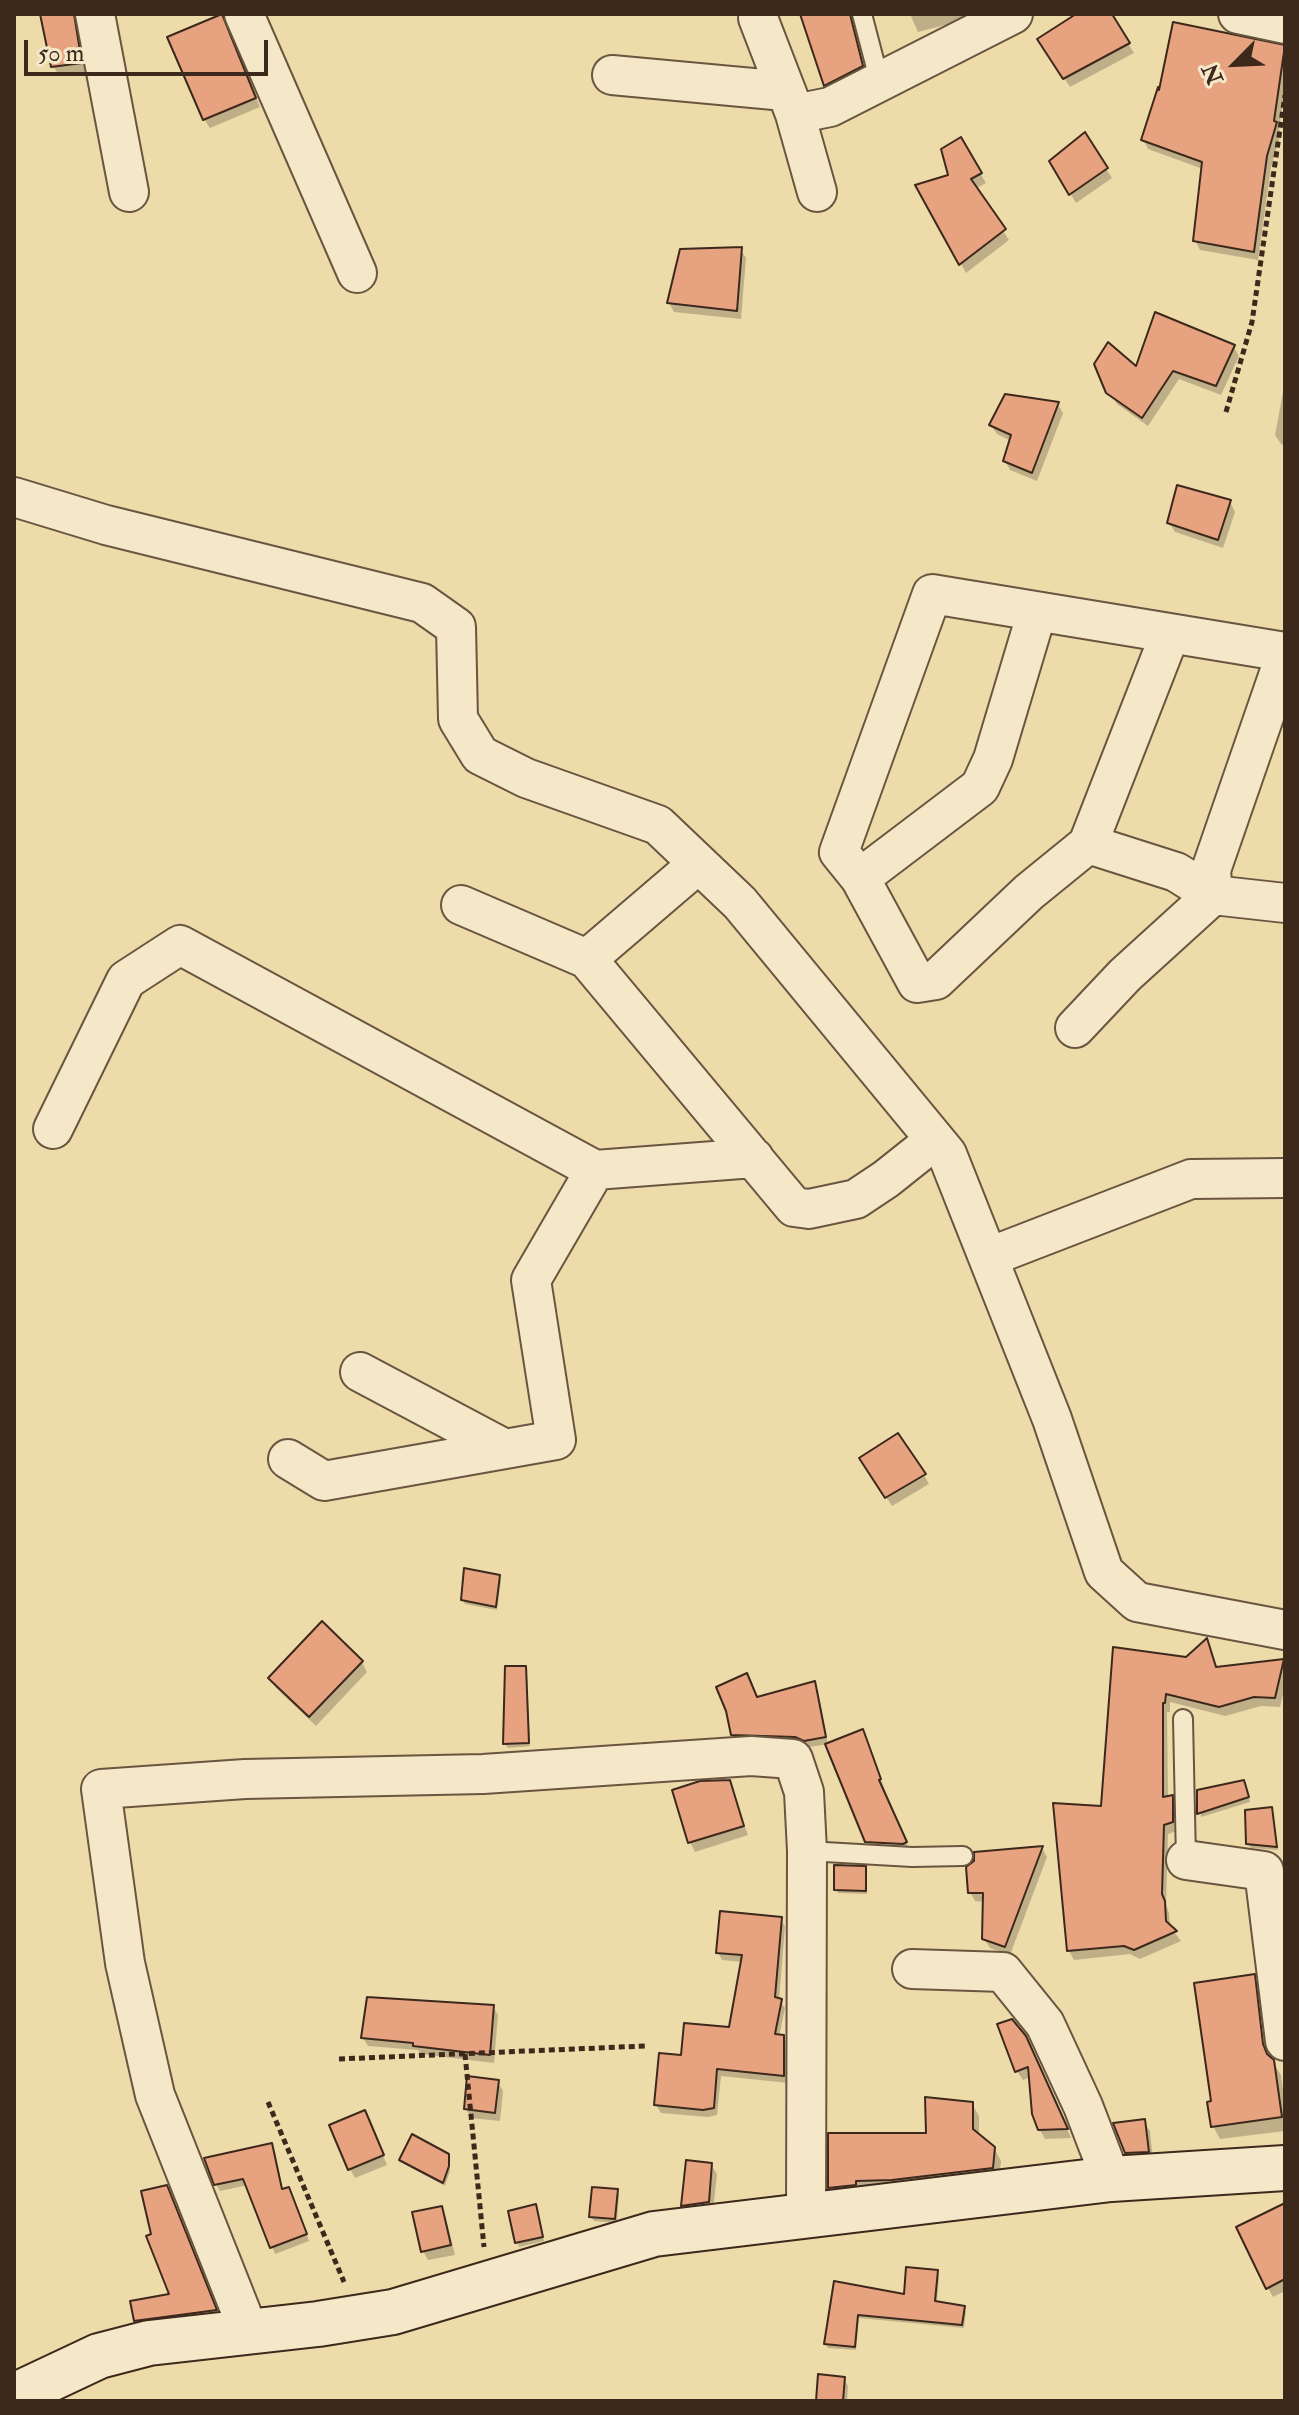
<!DOCTYPE html>
<html>
<head>
<meta charset="utf-8">
<style>
	body { margin:0 }
	#map { position:relative; width:1299px; height:2415px; overflow:hidden; background:#eedbaa; font-family:"IM FELL Double Pica",serif }
	canvas { display:block }
	.frame { position:absolute; inset:0; border:16px solid #3d281c; pointer-events:none }
	.north { position:absolute; left:1195px; top:24px; width:80px; height:80px; -webkit-text-stroke:6px #f4e8c8; paint-order:stroke; rotate:246deg; font-size:22px; font-weight:700; line-height:32px; text-align:center; color:#3d281c }
	.north::after { content:''; display:block; margin:auto; width:28px; height:36px; background:#3d281c; clip-path:polygon(50% 0,100% 100%,50% 72%,0 100%) }
	.scale { position:absolute; left:24px; top:40px; width:244px; height:36px; box-sizing:border-box; border:4px solid #3d281c; border-top:0; padding-left:10px; font-size:24px; line-height:28px; white-space:nowrap; color:#3d281c; -webkit-text-stroke:6px #f4e8c8; paint-order:stroke }
</style>
</head>
<body>
<div id="map">
<canvas width="1299" height="2415"></canvas>
<div class="frame"></div>
<div class="north">N</div>
<div class="scale">50 m</div>
</div>
<script>
const c = document.querySelector('canvas').getContext('2d');
c.lineJoin = 'round';
function fillPath(path, color) { c.fillStyle = color; c.fill(path, 'evenodd'); }
const poly = rows => new Path2D(rows.map(r => 'M' + r).join(''));
function stroke(path, color, width, dash) { c.strokeStyle = color; c.lineWidth = width; c.lineCap = dash ? 'butt' : 'round'; c.setLineDash(dash || []); c.stroke(path); }
fillPath(poly([
	[42,14,81,14,78,29,86,72,59,75,53,66],
	[802,14,858,14,855,28,867,75,831,94],
	[910,14,987,14,918,32],
	[1082,14,1110,14,1134,53,1070,87,1046,51],
	[222,17,260,107,210,128,204,119],
	[1285,47,1285,89,1279,129,1281,133,1271,167,1258,260,1200,250,1195,240,1203,169,1148,149,1143,139,1160,95],
	[960,140,986,183,975,189,1009,240,966,273,918,186,950,176],
	[1052,162,1106,169,1112,178,1076,203],
	[740,249,746,258,741,319,674,312,669,303],
	[1234,347,1239,356,1221,395,1179,379,1148,426,1117,404,1111,394,1137,370],
	[1283,392,1285,393,1285,445,1281,444,1275,435],
	[1057,403,1063,413,1037,481,1010,470,1005,461,1011,441,997,434,991,425],
	[1230,502,1235,512,1223,548,1175,532,1169,522],
	[867,1468,924,1475,929,1484,892,1506],
	[499,1577,501,1581,497,1610,465,1604,463,1600],
	[1207,1641,1218,1669,1283,1661,1285,1685,1280,1707,1261,1706,1225,1716,1170,1702,1170,1712,1167,1712,1168,1798,1172,1797,1177,1806,1177,1831,1168,1834,1166,1905,1169,1913,1170,1927,1181,1941,1140,1959,1130,1954,1074,1960,1069,1951,1103,1808,1114,1649,1186,1659],
	[362,1662,367,1672,316,1726,276,1688,271,1678],
	[525,1668,527,1672,530,1746,508,1748,505,1744],
	[814,1683,818,1690,828,1745,862,1732,910,1852,872,1851,828,1744,810,1747,800,1743,737,1742,733,1735,757,1699],
	[728,1782,748,1835,695,1852,690,1842],
	[1246,1787,1250,1802,1201,1817,1199,1792],
	[1271,1809,1278,1850,1251,1848,1248,1844],
	[1042,1848,1047,1857,1010,1955,990,1948,984,1938,985,1902,975,1901,970,1892],
	[864,1868,867,1894,838,1893,836,1889],
	[781,1919,785,1927,779,2000,785,2008,779,2037,783,2037,788,2045,788,2083,721,2076,717,2115,708,2117,661,2113,656,2105,682,2057,731,2029,742,1962,722,1960,718,1952],
	[1254,1977,1261,1990,1270,2058,1281,2075,1285,2105,1285,2131,1220,2139,1213,2126,1214,2103],
	[493,2007,498,2015,494,2063,420,2054,418,2050,368,2046,363,2038],
	[1031,2048,1071,2138,1045,2139,1040,2130,1031,2077,1023,2080,1017,2071],
	[497,2081,503,2091,500,2121,471,2118,466,2109],
	[972,2104,979,2116,979,2137,994,2148,1001,2161,999,2180,837,2200,830,2187,928,2135],
	[369,2122,387,2165,355,2178,350,2169],
	[1144,2122,1150,2131,1153,2161,1132,2162,1126,2152],
	[271,2145,275,2152,283,2191,292,2196,309,2241,275,2254,248,2185,220,2191,216,2184],
	[448,2155,450,2171,445,2186,404,2164,401,2160],
	[711,2165,717,2174,713,2211,689,2214,683,2205],
	[617,2191,619,2195,617,2223,594,2221,591,2217],
	[171,2196,220,2319,141,2329,136,2320,172,2295,154,2236],
	[1285,2206,1285,2291,1273,2297,1268,2288],
	[441,2208,446,2218,455,2255,428,2260,423,2251],
	[537,2210,544,2241,519,2247,510,2212],
	[937,2272,939,2276,937,2303,963,2308,966,2312,964,2328,859,2318,856,2350,828,2348,826,2344,835,2283,905,2297],
	[844,2379,848,2386,847,2401,818,2401]
]), '#0003');
const building = poly([
	[40,14,74,14,82,63,51,67,40,14],
	[222,14,256,98,203,120,167,37,222,14],
	[800,14,850,14,863,66,824,86,800,14],
	[1076,14,1112,14,1130,43,1063,79,1037,39,1076,14],
	[1173,22,1285,45,1274,121,1277,122,1267,156,1254,252,1193,241,1202,162,1141,140,1158,87,1159,90,1173,22],
	[1085,132,1108,168,1069,195,1049,161,1085,132],
	[961,137,982,173,971,179,1006,229,959,265,915,185,948,175,941,149,961,137],
	[742,247,737,311,667,303,680,249,742,247],
	[1155,312,1235,345,1216,386,1173,371,1142,418,1106,393,1094,364,1108,342,1136,366,1155,312],
	[1005,394,1059,402,1032,473,1003,461,1011,435,989,425,1005,394],
	[1177,485,1231,500,1218,540,1167,523,1177,485],
	[898,1433,926,1474,885,1498,859,1458,898,1433],
	[464,1568,500,1575,496,1607,461,1600,464,1568],
	[322,1621,363,1661,309,1717,268,1678,322,1621],
	[1207,1638,1216,1667,1284,1659,1275,1698,1254,1697,1219,1707,1166,1694,1165,1703,1163,1703,1163,1797,1173,1795,1173,1822,1164,1825,1162,1894,1165,1901,1166,1921,1177,1931,1134,1950,1124,1946,1067,1951,1053,1803,1101,1806,1113,1647,1186,1657,1207,1638],
	[505,1666,526,1666,529,1743,503,1744,505,1666],
	[747,1673,757,1697,815,1681,826,1737,804,1741,795,1737,731,1735,726,1711,716,1687,747,1673],
	[863,1729,881,1779,879,1780,907,1842,903,1844,865,1842,825,1744,863,1729],
	[730,1780,744,1826,688,1843,672,1790,700,1781,730,1780],
	[1244,1780,1249,1797,1197,1814,1197,1790,1244,1780],
	[1272,1807,1277,1847,1246,1844,1245,1810,1272,1807],
	[1043,1846,1005,1947,982,1939,983,1893,968,1893,966,1867,974,1861,974,1852,1043,1846],
	[834,1865,866,1866,866,1891,834,1890,834,1865],
	[720,1911,782,1917,775,1997,782,1999,775,2034,784,2035,784,2076,717,2069,714,2108,703,2110,654,2105,659,2053,681,2055,684,2023,729,2027,742,1955,716,1953,720,1911],
	[1255,1974,1263,2044,1267,2054,1274,2060,1282,2117,1211,2127,1207,2102,1211,2101,1194,1983,1255,1974],
	[367,1997,494,2005,490,2055,413,2046,413,2043,361,2038,367,1997],
	[1012,2019,1026,2036,1068,2129,1038,2130,1032,2114,1028,2067,1015,2072,997,2024,1012,2019],
	[467,2076,499,2080,495,2113,464,2109,467,2076],
	[925,2097,973,2102,973,2129,995,2147,993,2168,892,2180,856,2181,856,2185,828,2188,828,2133,926,2133,925,2097],
	[365,2110,384,2155,348,2170,329,2125,365,2110],
	[1145,2119,1149,2152,1125,2153,1113,2123,1145,2119],
	[412,2134,449,2154,449,2166,443,2183,399,2160,412,2134],
	[272,2143,282,2189,289,2187,307,2234,270,2248,243,2179,214,2185,204,2158,272,2143],
	[686,2160,712,2163,709,2202,681,2206,686,2160],
	[167,2185,217,2310,134,2321,130,2301,169,2294,146,2236,151,2234,141,2191,167,2185],
	[592,2187,618,2189,615,2219,589,2217,592,2187],
	[1285,2203,1285,2279,1266,2289,1236,2227,1285,2203],
	[536,2204,543,2237,515,2243,508,2211,536,2204],
	[442,2206,451,2245,421,2252,412,2212,442,2206],
	[906,2267,938,2270,935,2301,965,2306,962,2325,858,2315,855,2347,824,2344,834,2281,904,2294,906,2267],
	[818,2374,845,2377,843,2401,816,2401,818,2374]
]);
fillPath(building, '#e7a380');
stroke(building, '#3d281c', 2);
const lane = poly([
	[862,14,880,83],
	[1183,1719,1186,1860],
	[807,1851,912,1857,963,1856]
]);
const street = poly([
	[95,14,129,192],
	[244,14,357,273],
	[1238,14,1285,24],
	[758,18,795,114,817,192],
	[612,75,785,91],
	[795,114,830,107,1013,14],
	[14,497,106,525,422,603,456,627,458,719,480,755,526,778,658,825,740,903,947,1154,1052,1419,1104,1572,1137,1602,1285,1630],
	[1170,634,1088,844,1029,892,936,980,917,983,860,878,839,852,932,594,1285,652],
	[1088,844,1176,872,1213,895,1285,903],
	[860,878,980,787,993,759,1037,612],
	[461,905,587,959,794,1207,809,1209,856,1199,886,1179,935,1140],
	[587,959,698,864],
	[1075,1028,1125,975,1213,895,1211,870,1285,656],
	[53,1129,126,980,180,945,595,1170,754,1158],
	[989,1257,1191,1179,1285,1178],
	[360,1372,505,1449],
	[288,1459,324,1481,556,1440,531,1280,595,1170],
	[1186,1860,1264,1871,1285,2041],
	[912,1969,1003,1972,1045,2024,1083,2106,1111,2179],
	[249,2332,155,2095,125,1963,101,1789,245,1779,483,1774,751,1756,793,1759,804,1792,807,1851,806,2215]
]);
const secondary = poly([
	[14,2396,99,2356,149,2343,318,2324,393,2312,654,2234,1111,2179,1285,2168]
]);
stroke(lane, '#695540', 22);
stroke(street, '#695540', 42);
stroke(secondary, '#3d281c', 48);
stroke(poly([
	[1226,412,1252,322,1285,95],
	[465,2054,484,2247],
	[339,2059,645,2046],
	[268,2102,344,2282]
]), '#3d281c', 5, [6, 4]);
stroke(lane, '#f4e8c8', 18);
stroke(street, '#f4e8c8', 38);
stroke(secondary, '#f4e8c8', 44);
</script>
</body>
</html>
